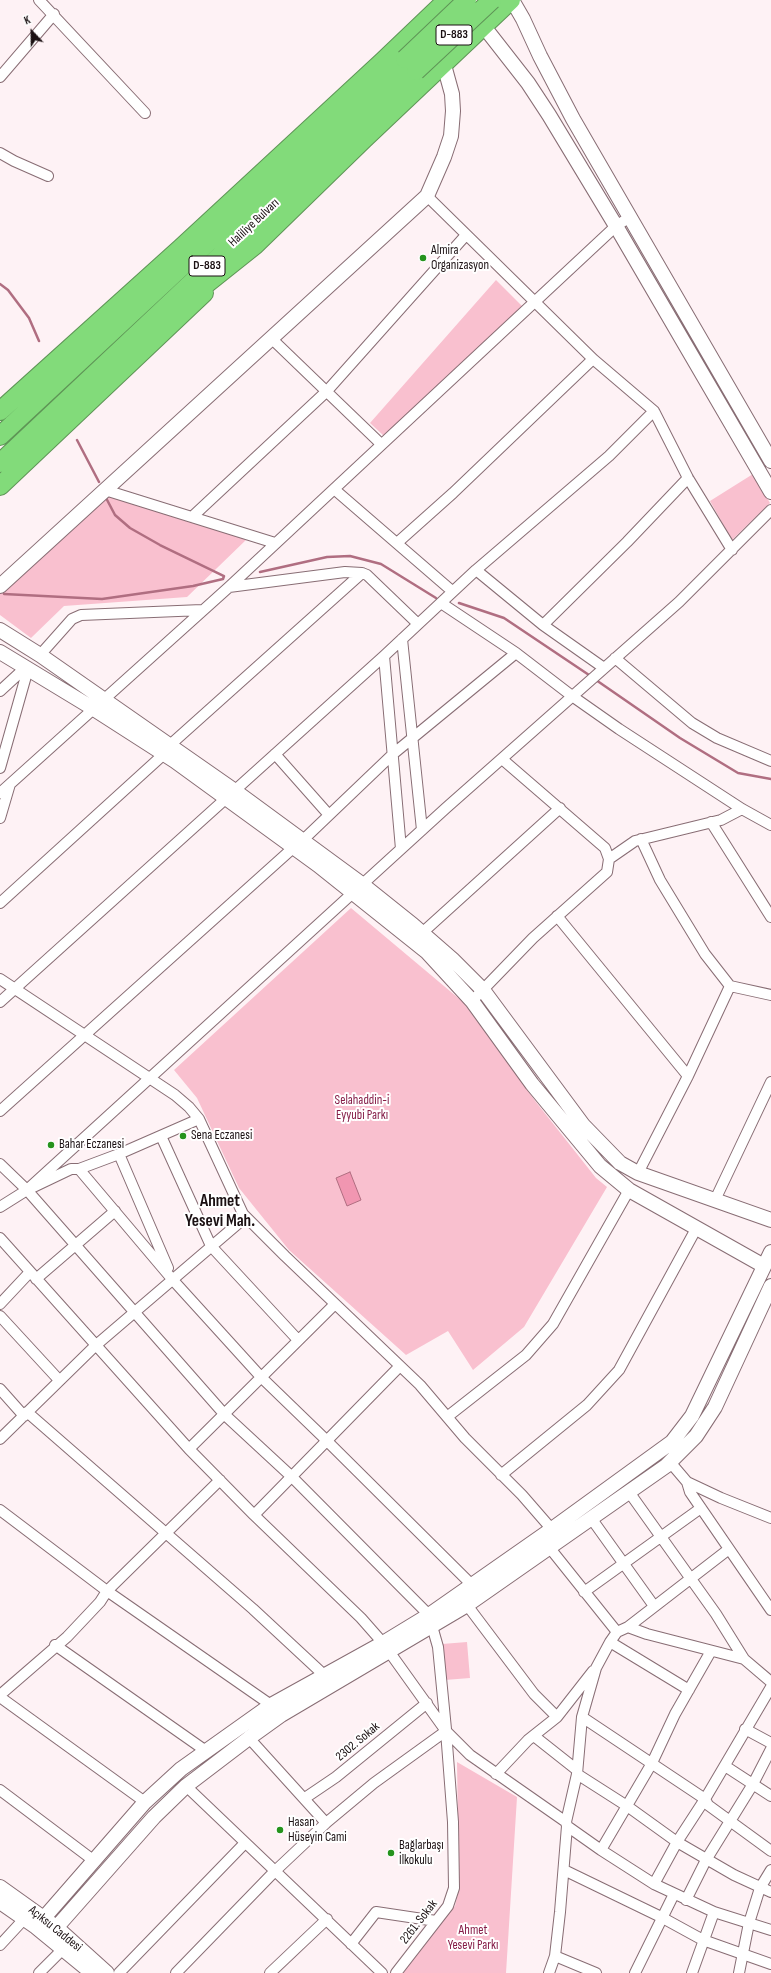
<!DOCTYPE html>
<html>
<head>
<meta charset="utf-8">
<style>
	body { margin:0 }
	#map { position:relative; width:771px; height:1973px; overflow:hidden; background:#fef2f5; font-family:"Sofia Sans Condensed",sans-serif }
	canvas { display:block }
	.north { position:absolute; left:12px; top:12px; width:40px; height:40px; -webkit-text-stroke:3px #fff; paint-order:stroke; rotate:338deg; font-size:11px; font-weight:700; line-height:16px; text-align:center; color:#1a1012 }
	.north::after { content:''; display:block; margin:auto; width:14px; height:18px; background:#1a1012; clip-path:polygon(50% 0,100% 100%,50% 72%,0 100%) }
</style>
</head>
<body>
<div id="map">
<canvas width="771" height="1973"></canvas>
<div class="north">K</div>
</div>
<script>
const c = document.querySelector('canvas').getContext('2d');
c.lineJoin = 'round';
function fillPath(path, color) { c.fillStyle = color; c.fill(path, 'evenodd'); }
const poly = rows => new Path2D(rows.map(r => 'M' + r).join(''));
function stroke(path, color, width, dash) { c.strokeStyle = color; c.lineWidth = width; c.lineCap = dash ? 'butt' : 'round'; c.setLineDash(dash || []); c.stroke(path); }
function write(font, color, halo, rows, align = 'center') {
  c.font = font + ' "Sofia Sans Condensed",sans-serif'; c.lineWidth = 4; c.setLineDash([]); c.textBaseline = 'middle'; c.strokeStyle = halo; c.fillStyle = color; for (const [text, x, y, turn = 0] of rows) {
    c.save(); c.translate(x, y); c.rotate((+turn || 0) * Math.PI / 180); c.textAlign = isNaN(turn) ? turn : align; if (halo) c.strokeText(text, 0, 0); c.fillText(text, 0, 0); c.restore();
  }
}
fillPath(poly([
	[496,280,524,308,384,436,370,423],
	[753,474,770,503,732,540,710,501],
	[104,494,247,539,187,597,64,606,31,638,0,615,0,587],
	[351,908,463,1002,536,1102,596,1178,607,1187,524,1327,473,1370,448,1331,406,1355,289,1250,239,1188,197,1098,174,1070],
	[467,1642,470,1678,445,1680,442,1644],
	[457,1762,517,1797,506,1973,398,1973,455,1906,459,1889]
]), '#f9c0cf');
const water = poly([
	[350,1172,361,1200,347,1206,336,1178,350,1172]
]);
fillPath(water, '#f196b1');
stroke(water, '#b06e81', 1);
stroke(poly([
	[0,284,8,290,29,318,39,341],
	[77,440,99,482],
	[260,572,327,557,350,556,381,564,436,598],
	[4,594,102,599,193,586,223,579,224,576,160,545,130,528,115,515,105,496],
	[459,603,504,618,592,677],
	[596,680,680,738,738,773,771,779]
]), '#b06e81', 2.5);
const street = poly([
	[39,0,145,113],
	[0,77,54,14],
	[0,153,14,161,48,176],
	[427,196,593,359,654,411,688,478,732,550],
	[272,339,381,444],
	[334,489,452,591],
	[105,490,275,543],
	[192,517,327,391,466,235],
	[397,543,453,493,593,359],
	[476,570,543,625,604,668],
	[229,587,345,572,362,573,367,575,418,624],
	[441,603,516,653,572,696,619,729,742,809,771,825],
	[543,625,627,542,688,478],
	[402,639,422,830],
	[40,655,72,619,81,615,202,610],
	[384,656,401,849],
	[615,658,692,723,717,738,771,761],
	[0,691,25,668],
	[275,754,329,815],
	[0,768,28,669],
	[0,793,229,587,616,226,630,217],
	[0,818,10,784],
	[711,822,771,917],
	[641,839,660,880,705,954,730,986,771,995],
	[303,840,393,754,516,653],
	[609,859,635,841,721,820,742,809],
	[0,903,164,754,170,745,362,573],
	[557,916,688,1076],
	[422,933,560,808],
	[0,979,175,1095,189,1107,199,1119,243,1214,285,1256,420,1385,465,1438,522,1495,555,1533],
	[472,1001,533,938,607,872,609,859,605,848,502,759],
	[0,1002,384,656,476,570,609,456,654,411],
	[0,1111,293,848],
	[161,1136,211,1246,298,1340],
	[119,1154,168,1268],
	[0,1164,27,1190,71,1169,79,1169,119,1154,199,1119],
	[79,1169,172,1279,261,1377,322,1436,472,1585],
	[638,1173,688,1076,730,986],
	[27,1190,225,1415,292,1477,429,1615],
	[715,1200,771,1082],
	[0,1207,27,1190,446,808,679,602,771,510],
	[0,1238,189,1449,254,1515,361,1618,383,1643,446,1731,453,1822,454,1888,448,1906,396,1973],
	[36,1279,115,1211],
	[0,1304,30,1272],
	[0,1316,59,1380],
	[0,1389,24,1416],
	[27,1412,253,1609,324,1675],
	[447,1417,526,1355,553,1324,629,1190],
	[0,1439,95,1346,240,1222,243,1214],
	[189,1449,335,1304],
	[670,1462,687,1482,721,1498,771,1518],
	[501,1475,587,1405,619,1370,696,1229],
	[687,1482,690,1492,771,1610],
	[629,1492,716,1614,744,1659,771,1682],
	[0,1510,107,1591,220,1480],
	[254,1515,399,1367],
	[591,1518,654,1606],
	[549,1547,617,1632],
	[584,1592,701,1508],
	[467,1605,534,1694,557,1717],
	[432,1626,438,1647,446,1729],
	[628,1627,647,1634,744,1659],
	[610,1642,689,1690],
	[55,1645,206,1751],
	[0,1695,67,1637,100,1602,107,1591,271,1705],
	[0,1697,145,1802],
	[582,1717,705,1799,708,1805,771,1851],
	[745,1729,771,1743],
	[534,1736,577,1770],
	[249,1738,326,1823],
	[725,1766,771,1796],
	[496,1774,528,1740,557,1717,593,1671],
	[577,1774,627,1806,677,1842,734,1875,771,1892],
	[186,1786,382,1973],
	[0,1790,93,1860],
	[305,1798,336,1777,427,1703],
	[567,1826,601,1850,654,1884,714,1912,771,1930],
	[601,1850,652,1763,675,1714,711,1651],
	[564,1870,661,1917,703,1940,771,1964],
	[654,1884,677,1842,705,1799,771,1687],
	[686,1900,706,1860,753,1784,771,1749],
	[351,1944,376,1912,436,1921],
	[0,1945,25,1918],
	[555,1956,596,1973],
	[39,1973,63,1949],
	[119,1973,245,1843],
	[176,1973,274,1872,326,1823,374,1783,446,1731,470,1755,566,1822],
	[270,1973,327,1919],
	[549,1973,555,1956,560,1912,567,1826,566,1822,577,1774,582,1717,596,1668,610,1642,617,1632,628,1627,729,1549],
	[635,1973,674,1894],
	[692,1973,714,1912],
	[739,1973,749,1923,760,1888,771,1870]
]);
const secondary = poly([
	[512,0,523,19,540,56,573,119,771,461],
	[478,19,528,83,549,115,616,226,771,492],
	[0,586,427,196,444,157,451,136,453,111,452,94,444,65],
	[0,630,40,655,235,791,363,885,413,925,452,959,483,990,583,1125,620,1163,638,1173,771,1220],
	[0,652,94,709,175,761,318,865,427,952,472,1001,532,1084,600,1166,629,1190,764,1266],
	[0,1887,56,1927,107,1973],
	[0,1902,36,1927,92,1973],
	[36,1927,145,1802,181,1769,271,1705,383,1643,429,1615,552,1529,672,1442,692,1416,771,1252],
	[48,1937,154,1817,186,1786,249,1738,281,1715,467,1605,666,1466,696,1436,715,1407,771,1286]
]);
const highway = poly([
	[190,297,254,246,364,139,511,0],
	[0,411,181,248,383,61,447,0],
	[0,436,405,59],
	[0,463,416,71],
	[0,486,204,293]
]);
stroke(street, '#886d74', 12);
stroke(secondary, '#886d74', 16);
stroke(highway, '#5e9456', 20);
stroke(street, '#fff', 10);
stroke(secondary, '#fff', 14);
stroke(highway, '#82db7a', 18);
const highwayBridge = poly([
	[405,59,467,0],
	[416,71,492,0]
]);
stroke(highwayBridge, '#5e9456', 20, []);
stroke(highwayBridge, '#82db7a', 18);
for (const [x, y, r, color] of [
	[423,258,4,"#25931d"],
	[183,1136,4,"#25931d"],
	[51,1145,4,"#25931d"],
	[280,1830,4,"#25931d"],
	[391,1853,4,"#25931d"]
]) { const dot = new Path2D(); dot.arc(x, y, r, 0, 2 * Math.PI); c.fillStyle = color; c.fill(dot); stroke(dot, '#fff', 1.5); }
for (const [x, y, w] of [
	[454,35,36],
	[207,266,36]
]) { const box = new Path2D(); box.roundRect(x - w / 2, y - 10, w, 20, 3); c.fillStyle = '#fff'; c.fill(box); stroke(box, '#1a1012', 1); }
write('bold 12px', '#1a1012', null, [
	["D-883",454,35],
	["D-883",207,266]
]);
write('13px', '#1a1012', '#fff', [
	["Haliliye Bulvarı",254,223,-43],
	["2302. Sokak",358,1742,-40],
	["2261. Sokak",419,1922,-52],
	["Açıksu Caddesi",55,1929,39]
]);
write('13px', '#1a1012', '#fff', [
	["Almira",431,251],
	["Organizasyon",431,266],
	["Sena Eczanesi",191,1136],
	["Bahar Eczanesi",59,1145],
	["Hasan",288,1823],
	["Hüseyin Cami",288,1838],
	["Bağlarbaşı",399,1846],
	["İlkokulu",399,1861]
], 'left');
write('13px', '#851c47', '#fff', [
	["Selahaddin-i",362,1101],
	["Eyyubi Parkı",362,1116],
	["Ahmet",473,1931],
	["Yesevi Parkı",473,1946]
]);
write('bold 17px', '#1a1012', '#fff', [
	["Ahmet",220,1202],
	["Yesevi Mah.",220,1222]
]);
</script>
</body>
</html>
